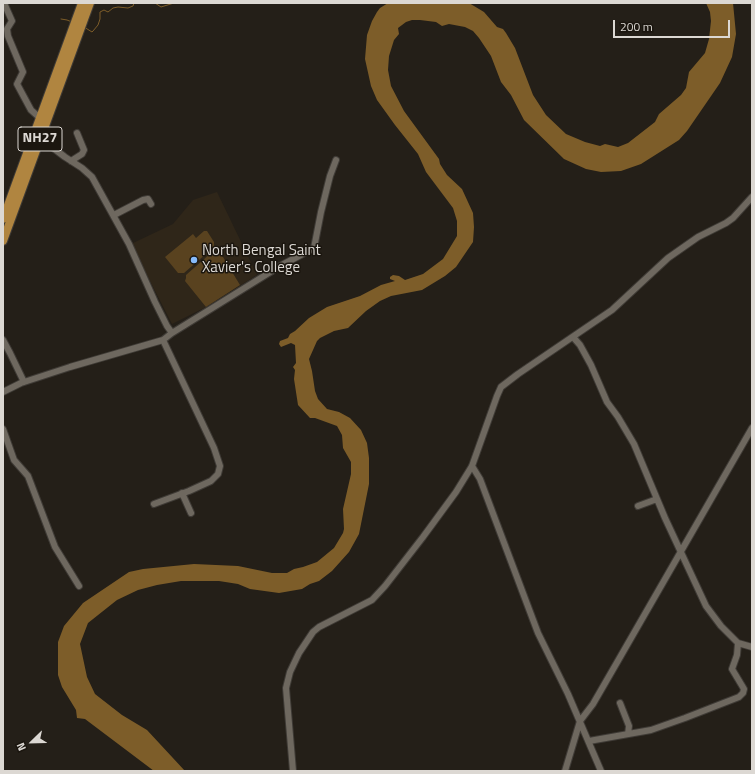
<!DOCTYPE html>
<html>
<head>
<meta charset="utf-8">
<style>
	body { margin:0 }
	#map { position:relative; width:755px; height:774px; overflow:hidden; background:#241f18; font-family:"Titillium Web",sans-serif }
	canvas { display:block }
	.frame { position:absolute; inset:0; border:4px solid #dcd8d3; pointer-events:none }
	.north { position:absolute; left:12px; top:722px; width:40px; height:40px; -webkit-text-stroke:3px #1b160f; paint-order:stroke; rotate:247deg; font-size:11px; font-weight:700; line-height:16px; text-align:center; color:#dcd8d3 }
	.north::after { content:''; display:block; margin:auto; width:14px; height:18px; background:#dcd8d3; clip-path:polygon(50% 0,100% 100%,50% 72%,0 100%) }
	.scale { position:absolute; left:613px; top:20px; width:117px; height:18px; box-sizing:border-box; border:2px solid #dcd8d3; border-top:0; padding-left:5px; font-size:12px; line-height:14px; white-space:nowrap; color:#dcd8d3; -webkit-text-stroke:3px #1b160f; paint-order:stroke }
</style>
</head>
<body>
<div id="map">
<canvas width="755" height="774"></canvas>
<div class="frame"></div>
<div class="north">N</div>
<div class="scale">200 m</div>
</div>
<script>
const c = document.querySelector('canvas').getContext('2d');
c.lineJoin = 'round';
function fillPath(path, color) { c.fillStyle = color; c.fill(path, 'evenodd'); }
const poly = rows => new Path2D(rows.map(r => 'M' + r).join(''));
function stroke(path, color, width, dash) { c.strokeStyle = color; c.lineWidth = width; c.lineCap = dash ? 'butt' : 'round'; c.setLineDash(dash || []); c.stroke(path); }
function write(font, color, halo, rows, align = 'center') {
  c.font = font + ' "Titillium Web",sans-serif'; c.lineWidth = 3; c.setLineDash([]); c.textBaseline = 'middle'; c.strokeStyle = halo; c.fillStyle = color; for (const [text, x, y, turn = 0] of rows) {
    c.save(); c.translate(x, y); c.rotate((+turn || 0) * Math.PI / 180); c.textAlign = isNaN(turn) ? turn : align; if (halo) c.strokeText(text, 0, 0); c.fillText(text, 0, 0); c.restore();
  }
}
fillPath(poly([
	[217,192,257,275,206,307,172,324,131,244,173,224,193,200]
]), '#2f2619');
fillPath(poly([
	[204,231,207,231,214,242,214,247,184,273,178,273,165,257,193,234,196,238],
	[211,253,218,253,223,257,240,285,206,307,185,281,186,278,186,275]
]), '#59421f');
fillPath(poly([
	[388,3,469,3,484,12,497,27,503,29,506,33,515,48,533,95,546,115,566,134,585,142,600,146,605,144,618,147,628,143,655,122,659,114,681,95,686,88,689,72,705,53,709,39,711,21,710,12,706,3,733,3,736,34,732,57,720,83,687,131,679,140,641,164,621,171,601,172,586,169,564,159,524,120,511,95,501,82,491,56,479,38,473,31,465,27,449,24,442,26,436,22,420,20,412,20,406,22,398,28,399,34,394,40,389,56,388,70,391,86,404,111,439,159,440,164,447,175,462,189,473,213,474,227,473,242,456,267,445,276,422,290,391,296,380,301,366,311,348,328,334,331,320,338,317,341,309,359,312,371,315,391,318,399,327,409,339,412,350,418,361,430,367,443,369,458,369,484,359,534,349,552,332,571,319,581,310,584,302,589,279,593,250,589,238,584,219,581,181,581,157,585,138,590,117,600,88,623,80,644,87,677,95,694,122,715,147,730,185,771,154,771,85,719,77,718,76,710,62,687,58,675,58,642,64,626,83,603,129,572,143,569,194,564,238,566,272,573,287,573,294,569,303,567,317,562,334,548,343,533,344,529,343,509,351,474,351,462,343,448,342,435,337,426,315,418,310,418,298,405,294,379,295,370,293,367,296,363,295,345,291,343,281,347,279,344,280,341,288,338,290,334,295,331,309,318,327,307,360,296,381,285,395,281,390,279,390,277,393,275,399,276,405,280,423,274,443,259,457,236,457,221,453,208,426,172,418,154,395,125,377,100,371,86,365,59,367,35,372,21,377,12,380,8]
]), '#7d5d29');
stroke(poly([
	[155,3,161,7,174,3],
	[61,19,67,20,72,22],
	[84,27,92,32,93,31,98,25,100,19,100,12,104,10,108,12,113,8,118,7,128,8,133,6,134,3]
]), '#7d5d29', 1);
const minor = poly([
	[4,3,12,21,7,29,8,36,23,72,17,84,31,110,40,118],
	[71,161,82,154,84,150,77,133],
	[114,215,143,200,148,199,151,204],
	[172,333,280,266,314,248,321,212,330,176,336,160],
	[573,337,580,345,591,365,607,402,618,417,634,444,665,518,706,606,721,626,738,643,737,655,732,669,744,689,743,693,739,697,685,718,651,730,589,741],
	[3,340,10,353,24,382],
	[3,392,21,383,70,367,163,340,172,333,167,326,155,302,129,244,92,177,82,168,65,157,40,138],
	[3,429,14,460,28,476,55,547,79,586],
	[472,466,480,479,538,633,568,694,601,771],
	[182,493,191,513],
	[154,504,189,491,211,481,218,474,220,466,214,448,163,340],
	[638,506,657,499],
	[738,643,752,647],
	[620,703,629,726,628,734],
	[293,771,286,688,290,672,299,653,313,632,319,627,372,600,385,586,423,537,456,492,472,466,497,396,501,387,518,374,612,310,668,258,698,237,726,223,733,218,752,197],
	[565,771,580,721,593,704,619,659,752,428]
]);
const highway = poly([
	[3,219,82,3],
	[3,241,90,3]
]);
stroke(minor, '#3f3b36', 8);
stroke(highway, '#3f3b36', 10);
stroke(minor, '#6e685f', 6);
stroke(highway, '#b08540', 8);
for (const [x, y, r, color] of [
	[194,260,4,"#87bbfb"]
]) { const dot = new Path2D(); dot.arc(x, y, r, 0, 2 * Math.PI); c.fillStyle = color; c.fill(dot); stroke(dot, '#1b160f', 1.5); }
for (const [x, y, w] of [
	[40,139,44]
]) { const box = new Path2D(); box.roundRect(x - w / 2, y - 12, w, 24, 3); c.fillStyle = '#1b160f'; c.fill(box); stroke(box, '#dcd8d3', 1); }
write('bold 14px', '#dcd8d3', null, [
	["NH27",40,139]
]);
write('15px', '#dcd8d3', '#1b160f', [
	["North Bengal Saint",202,251],
	["Xavier's College",202,268]
], 'left');
</script>
</body>
</html>
